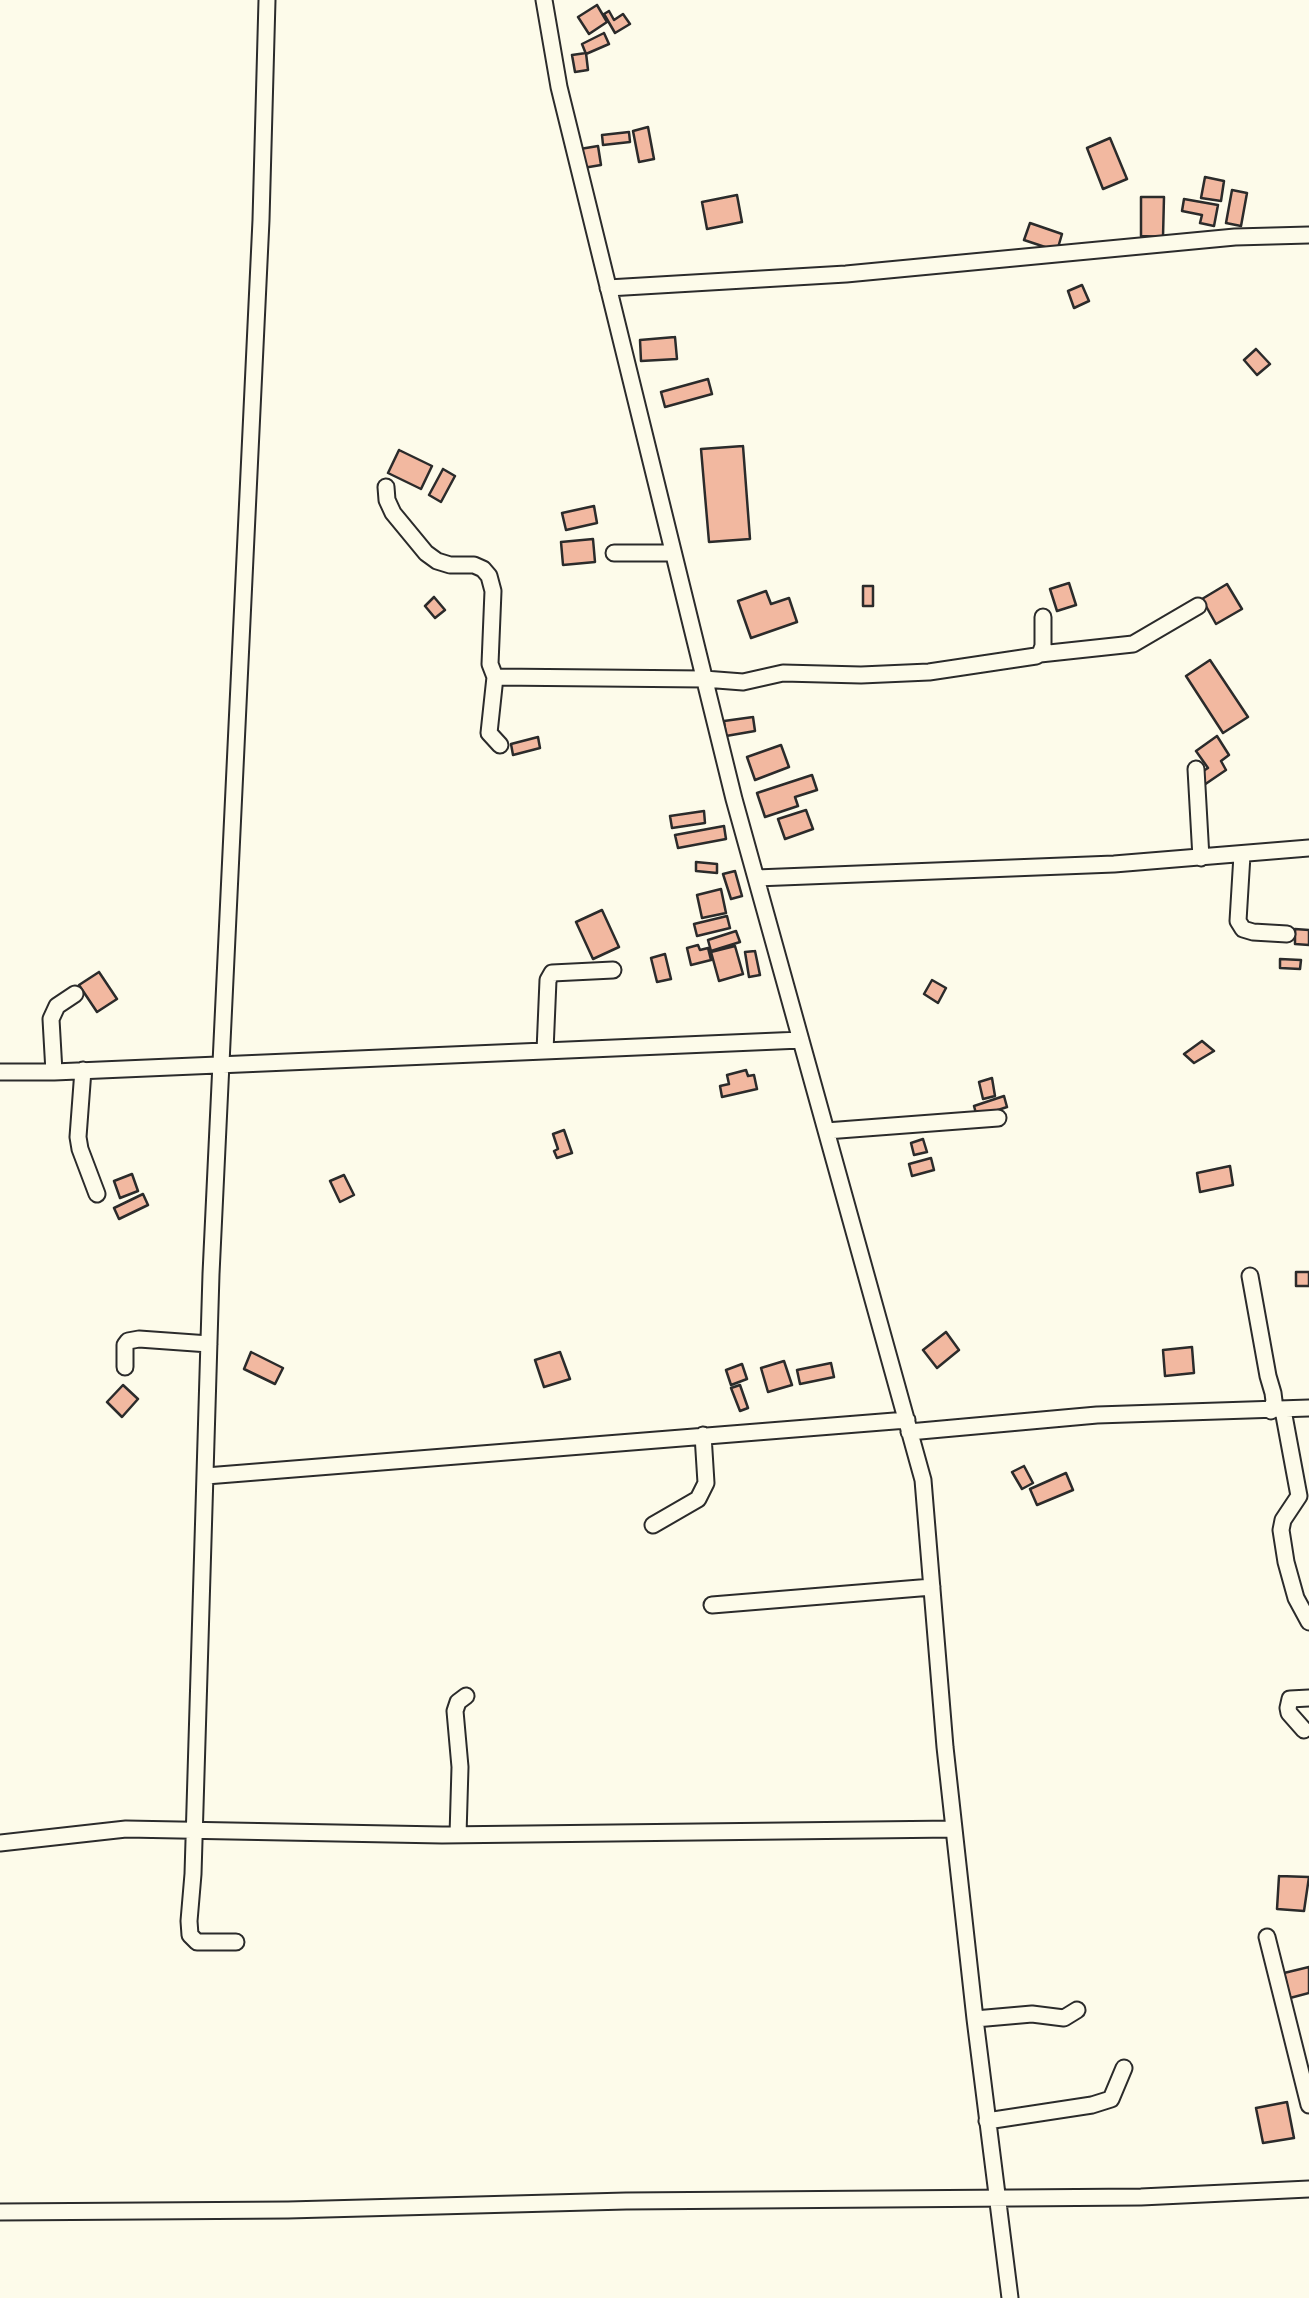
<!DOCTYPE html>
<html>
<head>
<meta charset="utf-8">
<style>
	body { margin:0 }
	canvas { display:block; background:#fdfbea }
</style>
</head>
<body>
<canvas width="1309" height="2298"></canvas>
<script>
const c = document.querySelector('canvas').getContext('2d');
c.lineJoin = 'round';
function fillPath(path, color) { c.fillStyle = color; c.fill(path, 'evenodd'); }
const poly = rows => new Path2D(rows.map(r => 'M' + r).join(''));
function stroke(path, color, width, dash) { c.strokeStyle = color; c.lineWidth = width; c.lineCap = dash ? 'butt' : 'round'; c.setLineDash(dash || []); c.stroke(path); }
const building = poly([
	[597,5,607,22,589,34,578,17,597,5],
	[609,11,614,20,623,14,630,24,615,33,604,14,609,11],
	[604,33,609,44,586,54,582,44,604,33],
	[586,53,588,70,575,72,572,55,586,53],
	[648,127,654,159,639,162,633,131,648,127],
	[629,132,630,142,603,145,602,135,629,132],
	[1110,138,1127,179,1103,189,1087,148,1110,138],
	[598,146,601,165,583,168,580,149,598,146],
	[1205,177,1224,181,1221,201,1201,198,1205,177],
	[1232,190,1247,193,1241,226,1226,223,1232,190],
	[737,195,742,222,707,229,702,202,737,195],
	[1141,197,1164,197,1163,237,1141,236,1141,197],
	[1184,199,1218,205,1214,226,1200,223,1202,215,1182,211,1184,199],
	[1030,223,1062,234,1057,251,1024,240,1030,223],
	[1082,285,1089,301,1074,308,1068,291,1082,285],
	[675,337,677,359,641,361,640,340,675,337],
	[1256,349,1270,364,1257,375,1244,360,1256,349],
	[708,379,712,394,665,407,661,392,708,379],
	[743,446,750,539,709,542,701,449,743,446],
	[399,450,432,466,421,489,388,473,399,450],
	[443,469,455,476,441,502,429,495,443,469],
	[594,506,597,523,566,530,562,513,594,506],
	[593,539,595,562,563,565,561,542,593,539],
	[1069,583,1076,605,1057,611,1050,589,1069,583],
	[1227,584,1242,609,1216,624,1202,599,1227,584],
	[863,586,873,586,873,606,863,606,863,586],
	[766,591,771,604,789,598,797,622,751,638,738,601,766,591],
	[434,597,445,610,435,618,425,606,434,597],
	[1210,660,1248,717,1223,733,1186,676,1210,660],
	[753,717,755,731,726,736,724,721,753,717],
	[1217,736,1229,755,1221,761,1226,770,1204,785,1197,775,1208,768,1196,751,1217,736],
	[538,737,540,748,513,755,511,744,538,737],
	[781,745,789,767,755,780,747,757,781,745],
	[812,775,817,790,795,797,798,806,765,817,757,793,812,775],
	[806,810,813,829,785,839,778,819,806,810],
	[704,811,705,823,672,828,670,816,704,811],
	[724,826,726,839,678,848,675,835,724,826],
	[696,862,717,864,717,873,696,871,696,862],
	[735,871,742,896,731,899,723,874,735,871],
	[721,889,726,913,702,918,697,895,721,889],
	[602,910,619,947,593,959,576,922,602,910],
	[727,916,730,928,697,936,694,924,727,916],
	[1295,929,1309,930,1309,945,1295,944,1295,929],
	[736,931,740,942,711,951,708,940,736,931],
	[698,945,700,950,708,948,711,960,691,965,687,948,698,945],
	[735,946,743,974,719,981,711,952,735,946],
	[755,951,760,975,749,977,745,952,755,951],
	[665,954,671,979,657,982,651,958,665,954],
	[1280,959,1301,960,1300,969,1280,968,1280,959],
	[99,972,117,999,97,1012,79,985,99,972],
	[932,980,946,988,938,1003,924,994,932,980],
	[1202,1041,1214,1051,1194,1063,1184,1054,1202,1041],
	[746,1070,748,1076,754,1075,757,1089,722,1097,720,1086,729,1084,727,1075,746,1070],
	[992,1078,995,1096,983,1099,979,1082,992,1078],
	[1004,1096,1007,1107,977,1117,974,1106,1004,1096],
	[564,1130,572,1153,557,1158,554,1151,558,1149,553,1134,564,1130],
	[923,1139,927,1152,914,1155,911,1143,923,1139],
	[931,1158,934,1170,912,1176,909,1164,931,1158],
	[1230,1166,1233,1185,1200,1192,1197,1173,1230,1166],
	[132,1174,138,1191,120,1198,114,1181,132,1174],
	[344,1175,354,1195,340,1202,330,1181,344,1175],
	[143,1194,148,1205,119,1219,114,1208,143,1194],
	[1296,1272,1309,1272,1309,1286,1296,1286,1296,1272],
	[946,1332,959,1350,937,1368,923,1350,946,1332],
	[1192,1347,1194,1373,1165,1376,1163,1350,1192,1347],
	[251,1352,283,1368,275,1384,244,1369,251,1352],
	[560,1352,570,1379,544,1387,535,1360,560,1352],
	[784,1361,792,1385,768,1392,761,1368,784,1361],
	[831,1363,834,1377,800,1384,797,1370,831,1363],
	[742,1364,747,1379,731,1385,726,1370,742,1364],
	[123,1385,138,1399,122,1417,107,1402,123,1385],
	[740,1385,748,1408,740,1411,731,1388,740,1385],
	[1024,1466,1033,1483,1022,1489,1012,1472,1024,1466],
	[1066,1473,1073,1490,1037,1505,1030,1489,1066,1473],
	[1279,1876,1309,1877,1304,1911,1277,1909,1279,1876],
	[1309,1967,1309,1993,1290,1998,1284,1973,1309,1967],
	[1287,2102,1294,2138,1263,2143,1256,2108,1287,2102]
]);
fillPath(building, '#f2b8a0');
stroke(building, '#2b2b2b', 2.5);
const street = poly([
	[544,0,559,87,734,799,923,1480,945,1747,975,2019,1010,2298],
	[608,288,846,274,1235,237,1309,235],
	[386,487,387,500,393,513,426,553,437,561,450,565,474,565,483,569,489,576,493,591,490,664,495,677,704,679,743,682,783,673,861,675,929,672,1036,656,1040,654,1043,646,1043,617],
	[614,553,673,553],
	[1040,654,1133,644,1198,606],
	[495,677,489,733,500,745],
	[1196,769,1201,858],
	[1242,855,1238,921,1243,929,1253,932,1287,934],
	[756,878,1114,864,1309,848],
	[545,1051,548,980,552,973,613,970],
	[83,1070,78,1137,80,1149,97,1194],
	[0,1072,54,1072,801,1040],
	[54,1072,51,1019,57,1006,75,994],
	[826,1131,998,1118],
	[1250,1276,1268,1376,1273,1393,1274,1401,1271,1411],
	[125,1367,125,1345,128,1341,139,1339,209,1344],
	[1283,1410,1299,1496,1283,1520,1281,1530,1286,1562,1296,1598,1309,1622],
	[909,1432,1097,1415,1309,1408],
	[206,1476,907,1420],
	[653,1525,698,1499,706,1483,703,1435],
	[712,1605,932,1587],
	[1304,1730,1289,1713,1288,1708,1290,1699,1309,1698],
	[458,1835,460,1767,455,1711,458,1702,466,1696],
	[0,1843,126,1829,442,1835,954,1829],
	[1267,1937,1309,2105],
	[236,1942,197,1942,190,1935,189,1921,193,1874,211,1274,261,220,267,0],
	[975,2019,1032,2014,1064,2018,1077,2010],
	[987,2121,1092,2105,1111,2099,1124,2068],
	[0,2212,288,2210,626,2201,1141,2197,1309,2189]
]);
stroke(street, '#2b2b2b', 19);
stroke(street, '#fdfbea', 15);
</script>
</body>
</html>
